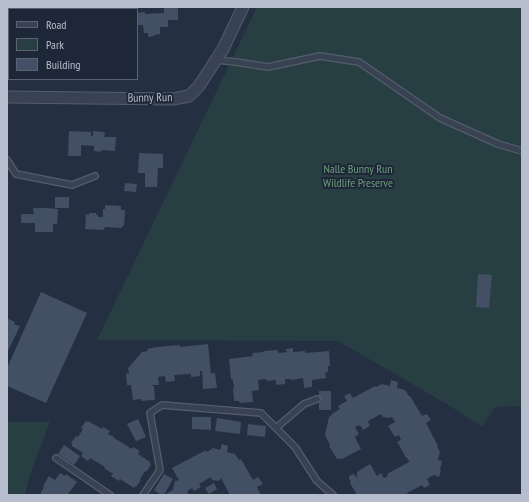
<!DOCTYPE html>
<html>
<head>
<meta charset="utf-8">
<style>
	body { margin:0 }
	#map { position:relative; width:529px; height:502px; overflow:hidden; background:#242f42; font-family:"PT Sans Narrow",sans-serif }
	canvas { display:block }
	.frame { position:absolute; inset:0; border:8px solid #b6bdcc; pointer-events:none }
	.legend { position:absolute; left:8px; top:8px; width:130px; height:72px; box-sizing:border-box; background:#1e2737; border:1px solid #5b6373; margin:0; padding:5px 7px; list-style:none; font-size:12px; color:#b6bdcc }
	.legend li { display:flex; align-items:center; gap:8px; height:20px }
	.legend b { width:20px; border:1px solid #5b6373 }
</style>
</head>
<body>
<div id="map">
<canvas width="529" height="502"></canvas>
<div class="frame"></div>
<ul class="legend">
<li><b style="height:5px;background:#394252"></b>Road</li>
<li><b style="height:11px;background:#273e43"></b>Park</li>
<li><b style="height:11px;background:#434f64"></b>Building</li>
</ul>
</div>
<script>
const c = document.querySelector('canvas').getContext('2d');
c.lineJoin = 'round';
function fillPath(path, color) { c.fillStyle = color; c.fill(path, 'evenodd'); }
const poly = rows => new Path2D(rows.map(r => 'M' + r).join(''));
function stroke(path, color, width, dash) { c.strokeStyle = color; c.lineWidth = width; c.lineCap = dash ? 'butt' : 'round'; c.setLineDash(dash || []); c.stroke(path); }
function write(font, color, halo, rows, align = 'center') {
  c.font = font + ' "PT Sans Narrow",sans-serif'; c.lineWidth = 4; c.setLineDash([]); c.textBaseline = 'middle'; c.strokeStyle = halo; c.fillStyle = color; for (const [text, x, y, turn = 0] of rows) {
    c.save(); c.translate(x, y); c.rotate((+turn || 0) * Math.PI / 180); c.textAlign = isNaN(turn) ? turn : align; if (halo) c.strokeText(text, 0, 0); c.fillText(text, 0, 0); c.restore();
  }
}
fillPath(poly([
	[257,7,522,7,522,406,495,407,482,427,450,406,338,341,97,340],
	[7,422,50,422,29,477,25,495,7,495]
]), '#273e43');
fillPath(poly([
	[164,7,178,7,178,20,168,20,168,27,160,27,160,34,154,35,154,36,148,37,148,33,144,33,143,25,137,25,137,13,145,12,145,14,164,13],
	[7,18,9,18,9,48,7,48],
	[69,131,91,132,91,136,93,136,93,131,105,132,104,137,116,137,115,151,101,150,101,152,94,151,94,146,81,145,81,156,68,156],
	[139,153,163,154,163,168,158,168,157,187,145,187,145,173,138,173],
	[125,183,137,184,136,192,124,191],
	[55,197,69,197,69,208,55,208],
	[105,205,121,206,121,210,125,210,124,226,122,226,122,228,105,227,104,230,85,229,86,214,89,215,89,213,96,213,96,215,98,215,98,217,103,217,103,209,105,209],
	[33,208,46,208,58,209,57,224,53,224,53,232,35,232,35,223,21,223,21,214,34,214],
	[478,274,492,275,489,308,476,307],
	[41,292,87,313,46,403,7,386,7,368],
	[7,318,15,322,14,324,20,326,7,353],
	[208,344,211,374,215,373,217,388,203,389,202,371,200,371,200,376,191,377,191,374,174,375,175,381,166,382,165,376,158,377,159,385,152,385,152,386,154,386,155,400,141,401,141,399,133,400,131,385,127,385,126,374,129,373,128,368,142,352,148,351,147,349,157,347,180,345,180,347],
	[293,348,293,352,305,351,305,353,329,351,330,366,328,366,328,372,325,373,326,378,312,380,312,387,304,388,303,378,291,380,291,379,285,379,285,384,276,385,276,380,267,381,266,379,258,380,259,390,252,391,253,402,240,403,239,401,234,401,233,388,234,388,234,384,233,383,233,380,231,379,229,359,253,356,252,353,264,352,264,351,277,350,279,353,287,352,286,349],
	[391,380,398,382,397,388,405,390,409,396,410,396,422,416,427,414,431,420,426,423,438,446,437,446,440,452,438,460,442,461,440,470,441,470,439,477,434,475,427,479,430,485,424,488,422,485,407,493,408,495,357,495,350,483,351,482,349,479,349,476,353,474,355,475,357,479,357,472,370,464,377,476,381,473,384,478,388,476,387,474,409,462,409,460,407,460,408,458,406,458,399,445,397,442,401,440,399,435,395,437,388,426,395,422,392,417,389,418,383,417,381,414,368,421,369,422,368,422,370,426,363,430,361,426,360,427,359,425,355,427,359,434,355,437,361,449,342,459,342,458,340,459,337,459,329,446,330,445,325,435,329,417,332,415,332,414,340,409,338,406,347,401,344,396,350,393,353,398,375,386,376,387,382,384,390,386],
	[319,391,331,391,331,410,319,410],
	[192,417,211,417,211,430,192,429],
	[217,418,241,422,240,434,215,431],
	[138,419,146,437,136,441,127,424],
	[86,421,88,422,88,421,102,429,103,427,110,431,108,434,114,437,114,438,132,449,133,447,140,451,138,454,150,462,150,463,151,465,146,472,145,471,140,479,141,480,136,487,135,486,134,488,120,479,119,481,111,476,113,474,104,468,105,467,90,458,88,461,81,456,83,453,72,446,72,444,71,443,76,436,78,437,83,429,81,428],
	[248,424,266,426,265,437,247,435],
	[222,444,228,446,227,452,235,454,239,460,241,459,253,480,258,477,263,484,257,487,261,495,230,495,221,478,219,481,212,480,211,477,199,484,201,487,194,491,192,488,187,491,189,495,161,495,154,490,164,474,173,479,164,495,173,490,173,489,175,481,179,480,172,468,206,450,207,452,213,448,220,450],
	[64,445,80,456,74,465,58,454],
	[60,473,65,476,66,474,77,482,68,494,70,495,41,495,41,492,44,487,43,486,49,476,55,480],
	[214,483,217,489,209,494,205,488]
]), '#434f64');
const service = poly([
	[216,60,236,62,268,67,320,56,359,62,440,118,498,144,522,151],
	[7,160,16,174,72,185,95,176],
	[276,428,304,404,317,399],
	[56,458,110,495],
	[143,495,160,470,150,413,162,405,261,413,295,447,317,481,333,495]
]);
const minor = poly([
	[7,97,173,99,189,96,199,86,223,49,243,7]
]);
stroke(service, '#545d6c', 8);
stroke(minor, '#545d6c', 13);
stroke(service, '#394252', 5.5);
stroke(minor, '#394252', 11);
write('12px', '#b6bdcc', '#1e2737', [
	["Bunny Run",150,98,-1]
]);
write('12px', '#6c9e7a', '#1e2737', [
	["Nalle Bunny Run",358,170],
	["Wildlife Preserve",358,184]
]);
</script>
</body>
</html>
